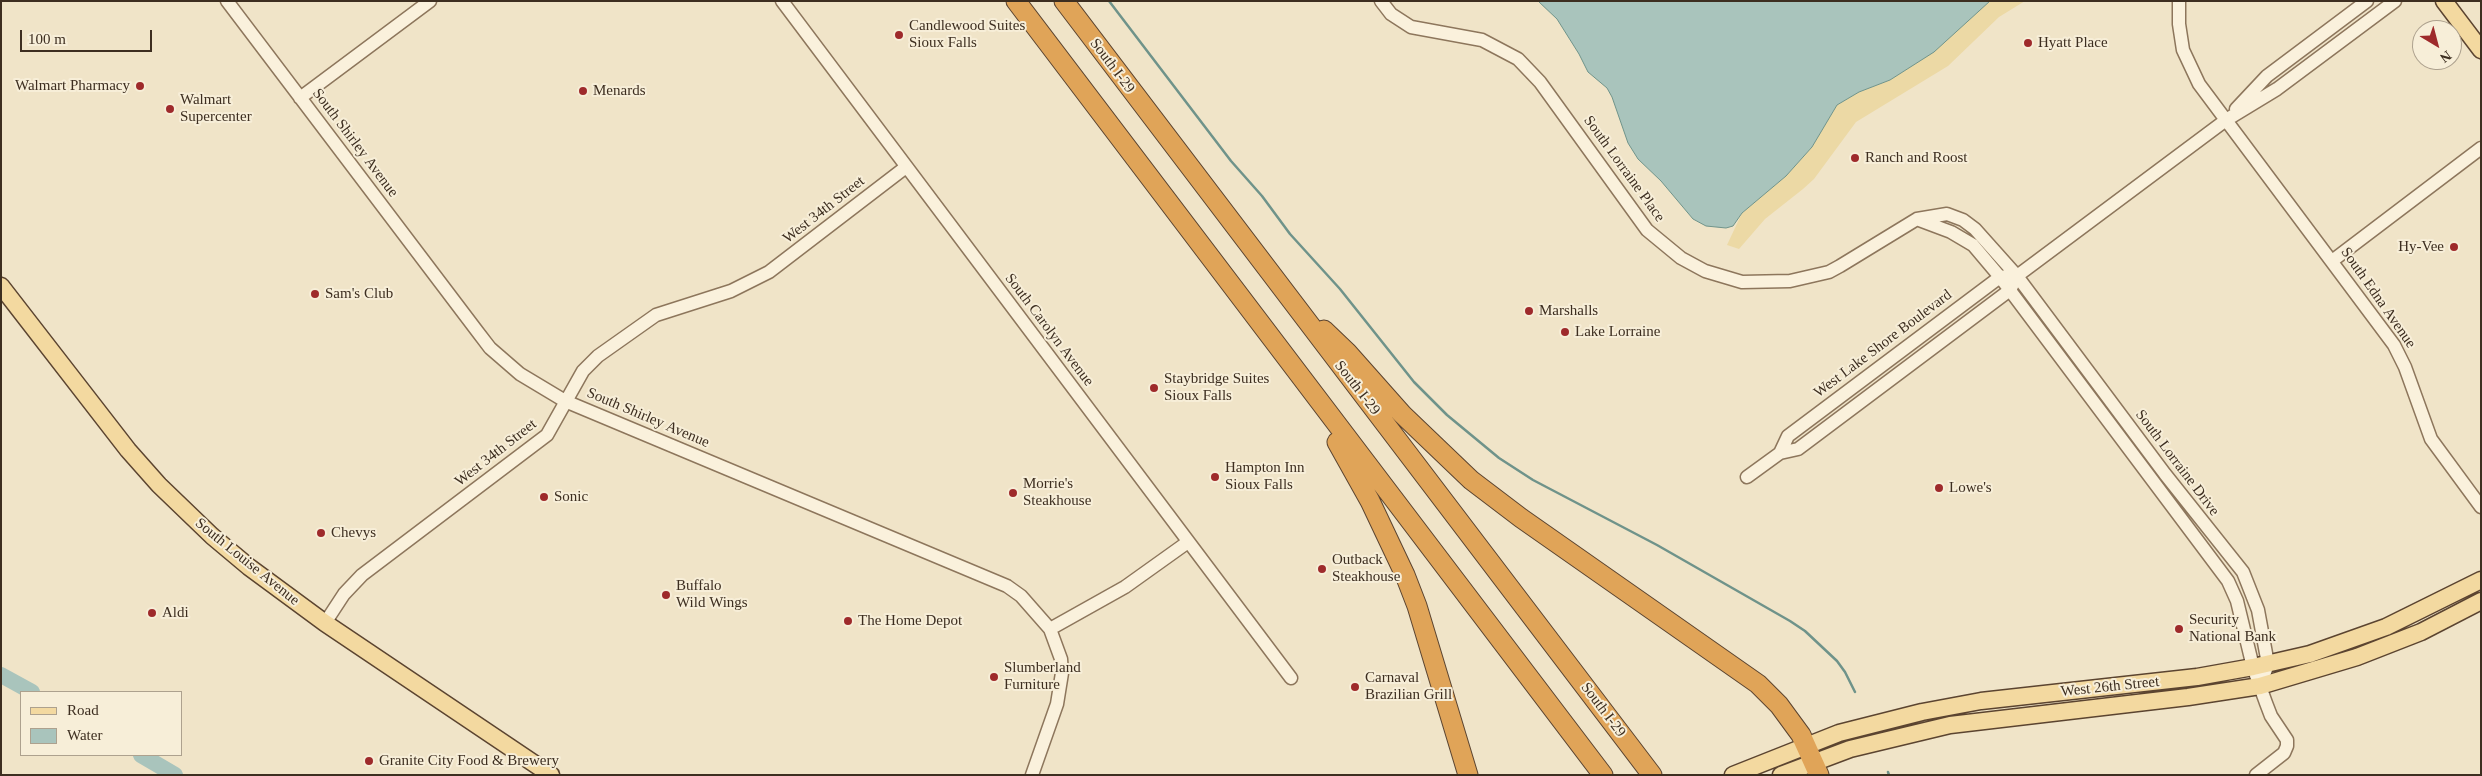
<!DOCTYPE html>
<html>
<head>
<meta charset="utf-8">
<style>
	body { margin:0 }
	#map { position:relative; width:2482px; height:776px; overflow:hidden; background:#f0e4c8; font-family:Georgia,serif }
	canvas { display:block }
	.frame { position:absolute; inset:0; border:2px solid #3d2e20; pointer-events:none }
	.legend { position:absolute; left:20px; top:691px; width:162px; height:65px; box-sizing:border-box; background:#f7eed8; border:1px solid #ada18e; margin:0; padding:6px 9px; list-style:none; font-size:15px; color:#3d2e20 }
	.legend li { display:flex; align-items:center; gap:10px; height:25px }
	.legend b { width:25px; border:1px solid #ada18e }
	.north { position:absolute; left:2412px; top:20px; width:50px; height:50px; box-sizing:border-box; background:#f7eed8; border:1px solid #ada18e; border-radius:50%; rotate:143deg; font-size:14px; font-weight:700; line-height:20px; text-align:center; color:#3d2e20 }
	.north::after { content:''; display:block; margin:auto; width:18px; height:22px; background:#9e2a2b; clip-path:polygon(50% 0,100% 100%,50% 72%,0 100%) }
	.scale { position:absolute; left:20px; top:30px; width:132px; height:22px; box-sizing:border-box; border:2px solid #3d2e20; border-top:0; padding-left:6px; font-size:15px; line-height:18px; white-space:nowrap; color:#3d2e20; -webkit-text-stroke:4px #f7eed8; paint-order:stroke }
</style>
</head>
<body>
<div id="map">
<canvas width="2482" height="776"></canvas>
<div class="frame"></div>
<ul class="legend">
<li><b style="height:6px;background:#f3d9a0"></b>Road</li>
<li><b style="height:14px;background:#a9c4bc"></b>Water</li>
</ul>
<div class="north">N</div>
<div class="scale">100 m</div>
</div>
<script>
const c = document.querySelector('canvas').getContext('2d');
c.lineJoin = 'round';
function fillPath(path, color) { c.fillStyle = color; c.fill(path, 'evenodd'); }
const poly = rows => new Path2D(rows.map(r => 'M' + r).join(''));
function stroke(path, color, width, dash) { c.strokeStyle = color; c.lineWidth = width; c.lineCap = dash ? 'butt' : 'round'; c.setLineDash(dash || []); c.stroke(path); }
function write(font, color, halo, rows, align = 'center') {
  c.font = font + ' Georgia,serif'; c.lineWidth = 4; c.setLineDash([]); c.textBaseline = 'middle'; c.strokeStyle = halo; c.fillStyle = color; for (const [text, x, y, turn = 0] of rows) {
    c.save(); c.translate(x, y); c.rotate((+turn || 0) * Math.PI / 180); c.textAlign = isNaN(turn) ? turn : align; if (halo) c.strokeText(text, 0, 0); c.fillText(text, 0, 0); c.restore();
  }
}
fillPath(poly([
	[1990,1,2025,1,1999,17,1948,66,1856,122,1814,179,1803,189,1765,219,1739,249,1727,245,1742,213,1786,176,1812,147,1837,105,1859,92,1890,80,1933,52]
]), '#ecd9a5');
const water = poly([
	[1538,1,1990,1,1934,52,1890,80,1859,92,1837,105,1812,147,1786,176,1742,213,1733,226,1726,228,1706,226,1693,219,1661,181,1638,159,1628,143,1612,97,1607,88,1588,72,1579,54,1557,19,1538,1]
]);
fillPath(water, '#a9c4bc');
stroke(water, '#6f938a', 1);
stroke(poly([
	[1109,1,1231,161,1262,196,1290,234,1340,289,1414,382,1447,415,1499,458,1533,480,1657,545,1790,621,1805,631,1837,661,1845,672,1855,692],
	[1888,772,1889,775]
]), '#6f938a', 2.5);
stroke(poly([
	[1,675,32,692],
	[141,755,175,775]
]), '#a9c4bc', 16);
const minor = poly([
	[227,1,477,331,490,348,520,374,565,401,1007,586,1021,596,1050,629,1061,659,1062,673,1057,704,1032,775],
	[782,1,1291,678],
	[1381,1,1391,14,1411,27,1482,40,1518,59,1540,82,1647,230,1681,258,1705,271,1742,282,1790,281,1829,272,1840,266,1917,219,1947,214,1963,220,1975,229,2017,276,2165,474,2243,572,2258,610,2268,664,2260,686],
	[2179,1,2179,24,2183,50,2199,84,2394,345,2405,367,2431,439,2481,507],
	[300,98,430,1],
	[2236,109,2267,76,2367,1],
	[1919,220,1951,232,1973,245,2000,277,2228,581,2237,601,2253,667,2266,703,2271,716,2287,740,2287,746,2284,753,2256,775],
	[2332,261,2481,148],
	[1780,453,1788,436,2000,277,2009,276],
	[1747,477,1780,453,1798,449,2010,290,2017,276,2226,120,2277,89,2395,1],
	[325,623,344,594,362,575,547,435,583,371,598,356,656,315,731,291,769,272,906,167],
	[1050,629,1125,587,1188,542]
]);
const major = poly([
	[2444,1,2481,50],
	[1,286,128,450,159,485,212,536,249,567,325,623,551,775],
	[1733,775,1839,733,1922,712,1981,701,2197,677,2253,667,2310,654,2386,627,2481,580],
	[1781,775,1850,749,1950,725,2188,697,2260,686,2357,657,2421,632,2481,601]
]);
const highway = poly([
	[1016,1,1603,775],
	[1064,1,1652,775],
	[1324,330,1347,352,1402,414,1471,480,1521,518,1758,684,1779,705,1801,735,1819,775],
	[1337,442,1370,501,1405,575,1417,606,1468,775]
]);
stroke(minor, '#8d765c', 15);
stroke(major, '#5b4430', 19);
stroke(highway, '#5b4430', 21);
stroke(minor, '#faf1dc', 12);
stroke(major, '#f3d9a0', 16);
stroke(highway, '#e0a458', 19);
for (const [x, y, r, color] of [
	[899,35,5,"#9e2a2b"],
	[2028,43,5,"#9e2a2b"],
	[140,86,5,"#9e2a2b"],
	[583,91,5,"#9e2a2b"],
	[170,109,5,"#9e2a2b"],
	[1855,158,5,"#9e2a2b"],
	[2454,247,5,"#9e2a2b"],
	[315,294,5,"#9e2a2b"],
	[1529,311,5,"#9e2a2b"],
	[1565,332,5,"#9e2a2b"],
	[1154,388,5,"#9e2a2b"],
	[1215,477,5,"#9e2a2b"],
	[1939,488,5,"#9e2a2b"],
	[1013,493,5,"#9e2a2b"],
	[544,497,5,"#9e2a2b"],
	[321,533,5,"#9e2a2b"],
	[1322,569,5,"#9e2a2b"],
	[666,595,5,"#9e2a2b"],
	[152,613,5,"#9e2a2b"],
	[848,621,5,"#9e2a2b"],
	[2179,629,5,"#9e2a2b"],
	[994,677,5,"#9e2a2b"],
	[1355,687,5,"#9e2a2b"],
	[369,761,5,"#9e2a2b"]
]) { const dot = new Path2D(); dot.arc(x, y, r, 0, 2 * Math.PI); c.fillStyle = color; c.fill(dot); stroke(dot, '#f7eed8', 2); }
write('15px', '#3d2e20', '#f7eed8', [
	["Candlewood Suites",909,26],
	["Sioux Falls",909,43],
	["Hyatt Place",2038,43],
	["Walmart Pharmacy",130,86,"right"],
	["Menards",593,91],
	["Walmart",180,100],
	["Supercenter",180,117],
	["Ranch and Roost",1865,158],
	["Hy-Vee",2444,247,"right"],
	["Sam's Club",325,294],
	["Marshalls",1539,311],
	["Lake Lorraine",1575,332],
	["Staybridge Suites",1164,379],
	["Sioux Falls",1164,396],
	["Hampton Inn",1225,468],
	["Sioux Falls",1225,485],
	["Morrie's",1023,484],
	["Steakhouse",1023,501],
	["Lowe's",1949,488],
	["Sonic",554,497],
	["Chevys",331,533],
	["Outback",1332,560],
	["Steakhouse",1332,577],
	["Buffalo",676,586],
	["Wild Wings",676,603],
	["Aldi",162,613],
	["Security",2189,620],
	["National Bank",2189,637],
	["The Home Depot",858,621],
	["Slumberland",1004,668],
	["Furniture",1004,685],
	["Carnaval",1365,678],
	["Brazilian Grill",1365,695],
	["Granite City Food & Brewery",379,761]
], 'left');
write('15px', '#3d2e20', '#f7eed8', [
	["South I-29",1112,66,53],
	["South Shirley Avenue",355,143,53],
	["South Lorraine Place",1624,169,54],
	["West 34th Street",824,210,-38],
	["South Edna Avenue",2378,298,55],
	["South Carolyn Avenue",1049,330,53],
	["West Lake Shore Boulevard",1883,344,-37],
	["South I-29",1357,388,52],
	["South Shirley Avenue",648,418,23],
	["West 34th Street",496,453,-38],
	["South Lorraine Drive",2177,463,53],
	["South Louise Avenue",247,562,39],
	["West 26th Street",2110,687,-6],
	["South I-29",1603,710,53]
]);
</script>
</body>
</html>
